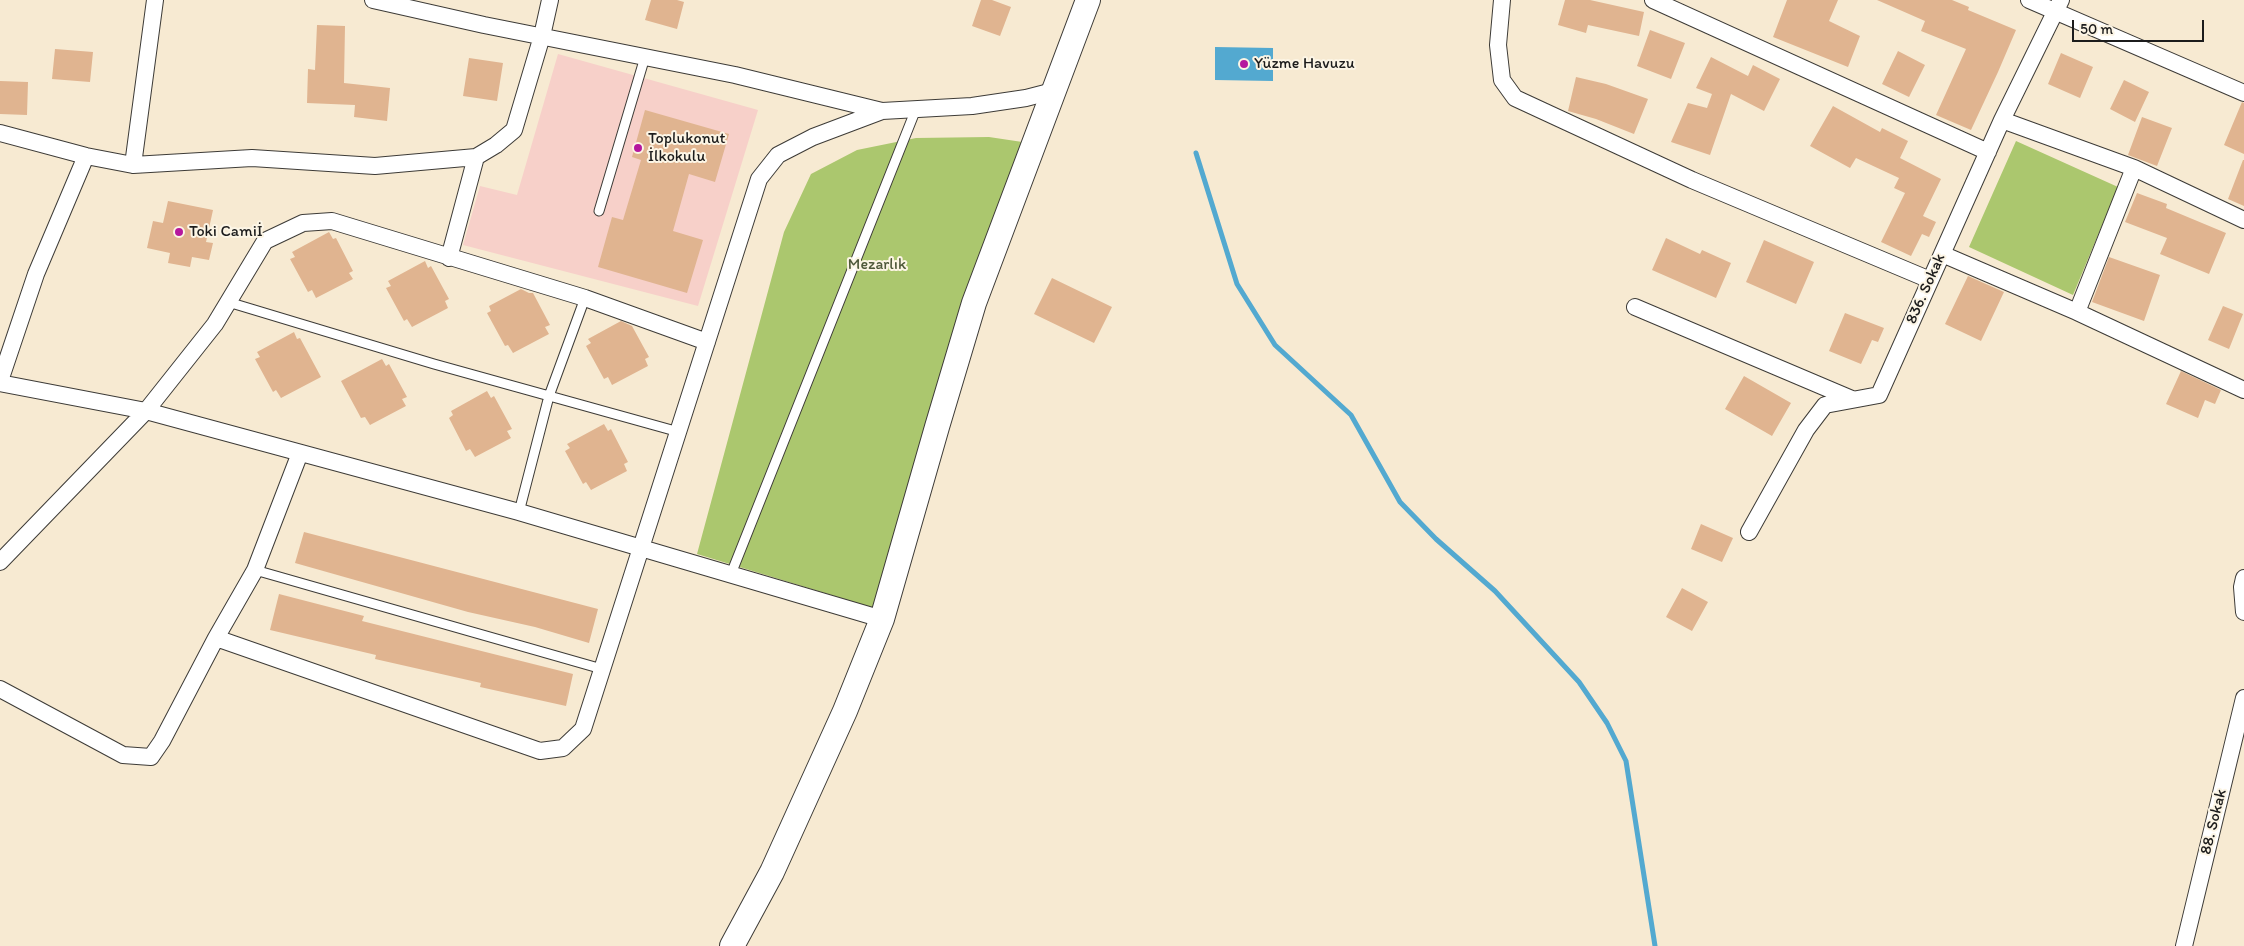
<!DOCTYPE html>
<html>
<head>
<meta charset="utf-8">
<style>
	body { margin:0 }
	#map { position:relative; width:2244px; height:946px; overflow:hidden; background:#f7ead2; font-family:Itim,sans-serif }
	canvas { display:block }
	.scale { position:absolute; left:2072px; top:20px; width:132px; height:22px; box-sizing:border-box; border:2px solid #1c1c1c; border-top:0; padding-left:6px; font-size:15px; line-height:18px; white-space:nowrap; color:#1c1c1c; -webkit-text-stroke:4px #fcf5e5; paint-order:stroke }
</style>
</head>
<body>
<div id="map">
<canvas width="2244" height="946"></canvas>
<div class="scale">50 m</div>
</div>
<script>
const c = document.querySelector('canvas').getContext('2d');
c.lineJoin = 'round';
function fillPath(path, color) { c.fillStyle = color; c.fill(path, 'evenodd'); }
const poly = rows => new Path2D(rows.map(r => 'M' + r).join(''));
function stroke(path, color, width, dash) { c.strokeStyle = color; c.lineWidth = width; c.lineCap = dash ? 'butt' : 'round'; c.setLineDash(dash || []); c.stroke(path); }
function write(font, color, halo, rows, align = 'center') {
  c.font = font + ' Itim,sans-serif'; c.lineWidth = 4; c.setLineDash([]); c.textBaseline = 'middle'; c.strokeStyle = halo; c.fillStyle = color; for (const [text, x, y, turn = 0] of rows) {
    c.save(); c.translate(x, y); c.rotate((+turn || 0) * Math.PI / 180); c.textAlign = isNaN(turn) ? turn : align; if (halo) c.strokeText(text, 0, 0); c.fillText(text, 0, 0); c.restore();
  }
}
fillPath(poly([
	[558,54,758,110,698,306,463,245,480,186,517,195]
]), '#f7d0c9');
fillPath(poly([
	[989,137,1029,143,877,609,697,554,784,232,811,174,857,150,916,138],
	[2016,141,2118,187,2073,295,1969,247]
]), '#abc76e');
fillPath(poly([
	[1215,47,1273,48,1273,81,1215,80]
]), '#53a9d0');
stroke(poly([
	[1196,153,1237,284,1275,345,1351,415,1400,502,1436,539,1495,591,1579,682,1607,723,1626,761,1655,946]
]), '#53a9d0', 5);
fillPath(poly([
	[651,0,677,0,684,2,677,29,645,20],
	[981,0,992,0,1011,7,1000,36,972,26],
	[1565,0,1590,0,1644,12,1639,36,1588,25,1586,33,1558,25],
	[1787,0,1838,0,1829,21,1860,36,1848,67,1773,37],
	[1877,0,1952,0,1969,7,1968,10,2016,30,1998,72,1971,130,1936,115,1966,49,1921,31,1925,21],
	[317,25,345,26,344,83,390,88,387,121,354,117,355,105,307,103,308,69,315,70],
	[1650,30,1685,43,1671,79,1637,66],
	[55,49,93,52,90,82,52,79],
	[1898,51,1925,65,1909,97,1882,84],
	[2061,53,2093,67,2080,98,2048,84],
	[1711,57,1748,76,1753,65,1780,79,1764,111,1731,94,1710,155,1671,142,1688,103,1707,108,1712,94,1696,88],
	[469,58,503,63,497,101,463,96],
	[1576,77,1606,84,1648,99,1634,134,1596,119,1568,111],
	[2124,80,2149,92,2135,122,2110,109],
	[0,81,28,82,27,115,0,114],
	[2242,102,2244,103,2244,154,2224,145],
	[1833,106,1880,132,1882,128,1908,141,1900,158,1941,179,1923,216,1936,222,1929,237,1922,234,1911,256,1881,242,1905,193,1894,188,1899,178,1856,158,1850,168,1810,146],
	[645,110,729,134,715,182,689,174,673,231,703,240,687,293,598,267,612,217,623,220,641,160,632,157],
	[2142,117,2172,128,2157,166,2128,155],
	[2243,160,2244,160,2244,206,2228,199],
	[2137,193,2167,204,2166,208,2226,233,2209,274,2160,254,2167,238,2125,222],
	[168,201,213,210,206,242,213,243,209,260,192,257,190,267,168,263,170,253,147,248,153,221,163,223],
	[329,232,333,239,336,238,353,271,349,273,353,279,316,298,312,290,308,292,290,259,295,257,292,252],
	[1666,238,1700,254,1702,250,1731,263,1716,298,1652,270],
	[1764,240,1814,262,1796,304,1746,282],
	[2109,257,2160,275,2144,321,2092,302],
	[425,261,428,268,431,266,449,299,445,301,448,308,412,327,407,319,404,321,386,288,391,286,388,281],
	[1968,276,2004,292,1981,341,1945,324],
	[1052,278,1112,307,1094,343,1034,314],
	[521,289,529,293,533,293,550,325,545,327,549,334,513,353,508,345,505,346,487,313,491,311,489,306],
	[2223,306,2243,314,2229,349,2208,340],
	[1845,313,1884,328,1878,342,1872,340,1861,364,1829,351],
	[621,321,632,326,649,357,645,359,648,366,612,385,608,377,604,379,586,346,591,343,588,339],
	[294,332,297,339,300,338,321,377,281,398,276,390,273,392,255,359,260,357,257,352],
	[382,359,386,366,389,364,407,397,402,399,406,406,370,425,365,417,361,418,341,381],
	[2181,371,2221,390,2215,404,2205,400,2198,418,2166,404],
	[1744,376,1791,403,1772,436,1725,409],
	[487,391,491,398,494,396,512,429,507,431,511,438,475,457,470,449,466,451,449,418,453,415,451,411],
	[604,424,608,431,611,429,628,462,624,464,627,471,591,490,586,482,583,484,565,451,570,448,567,444],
	[1701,524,1733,538,1722,562,1691,549],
	[304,532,598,609,589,643,535,627,468,612,295,563],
	[1682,588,1708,602,1692,631,1666,617],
	[279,594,364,616,362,621,573,674,566,706,480,687,481,683,375,659,376,655,270,630]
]), '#e0b490');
const lane = poly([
	[599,211,645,57],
	[228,302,434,364,679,432],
	[519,512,549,396,585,298],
	[255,570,602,669],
	[731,574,916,109]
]);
const street = poly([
	[373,0,484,25,735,75,882,111],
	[1502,0,1498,45,1502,80,1515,98,1692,180,1930,280],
	[1653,0,1988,152],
	[2029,0,2244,93],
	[2002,120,2134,168,2244,220],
	[0,133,86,156,133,165,252,158,375,166,476,157,496,145,514,130,542,36,550,0],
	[133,165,155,0],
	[1942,254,2077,312,2244,390],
	[449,258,476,157],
	[1635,307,1852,399],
	[2077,312,2134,168],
	[0,381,36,274,86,156],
	[0,383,146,411,519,512,882,619],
	[1749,532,1806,430,1825,405,1879,395,2002,120,2061,0],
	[0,562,146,411,215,324,265,241,303,223,332,221,585,298,707,342],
	[2244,578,2242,587,2244,612],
	[216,638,540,751,563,748,583,729,759,179,778,155,813,137,882,111,972,106,1026,98,1053,91],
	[0,689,123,755,151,757,162,741,216,638,255,570,300,453],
	[2184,946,2244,698]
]);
const secondary = poly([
	[732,946,772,872,845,711,882,619,937,427,974,303,1088,0]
]);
stroke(lane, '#3d3b37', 11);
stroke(street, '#3d3b37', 18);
stroke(secondary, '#3d3b37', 26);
stroke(lane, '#fff', 9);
stroke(street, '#fff', 16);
stroke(secondary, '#fff', 24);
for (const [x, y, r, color] of [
	[1244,64,5,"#b5179e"],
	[638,148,5,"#b5179e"],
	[179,232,5,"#b5179e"]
]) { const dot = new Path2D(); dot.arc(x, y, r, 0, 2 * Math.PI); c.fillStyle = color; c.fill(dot); stroke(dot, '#fcf5e5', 2); }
write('16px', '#1c1c1c', '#fcf5e5', [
	["Yüzme Havuzu",1254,64],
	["Toplukonut",648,139],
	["İlkokulu",648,157],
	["Toki Camiİ",189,232]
], 'left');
write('16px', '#4e5839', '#fcf5e5', [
	["Mezarlık",877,265]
]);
write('16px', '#1c1c1c', '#fcf5e5', [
	["836. Sokak",1926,289,-66],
	["88. Sokak",2214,822,-76]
]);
</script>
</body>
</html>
